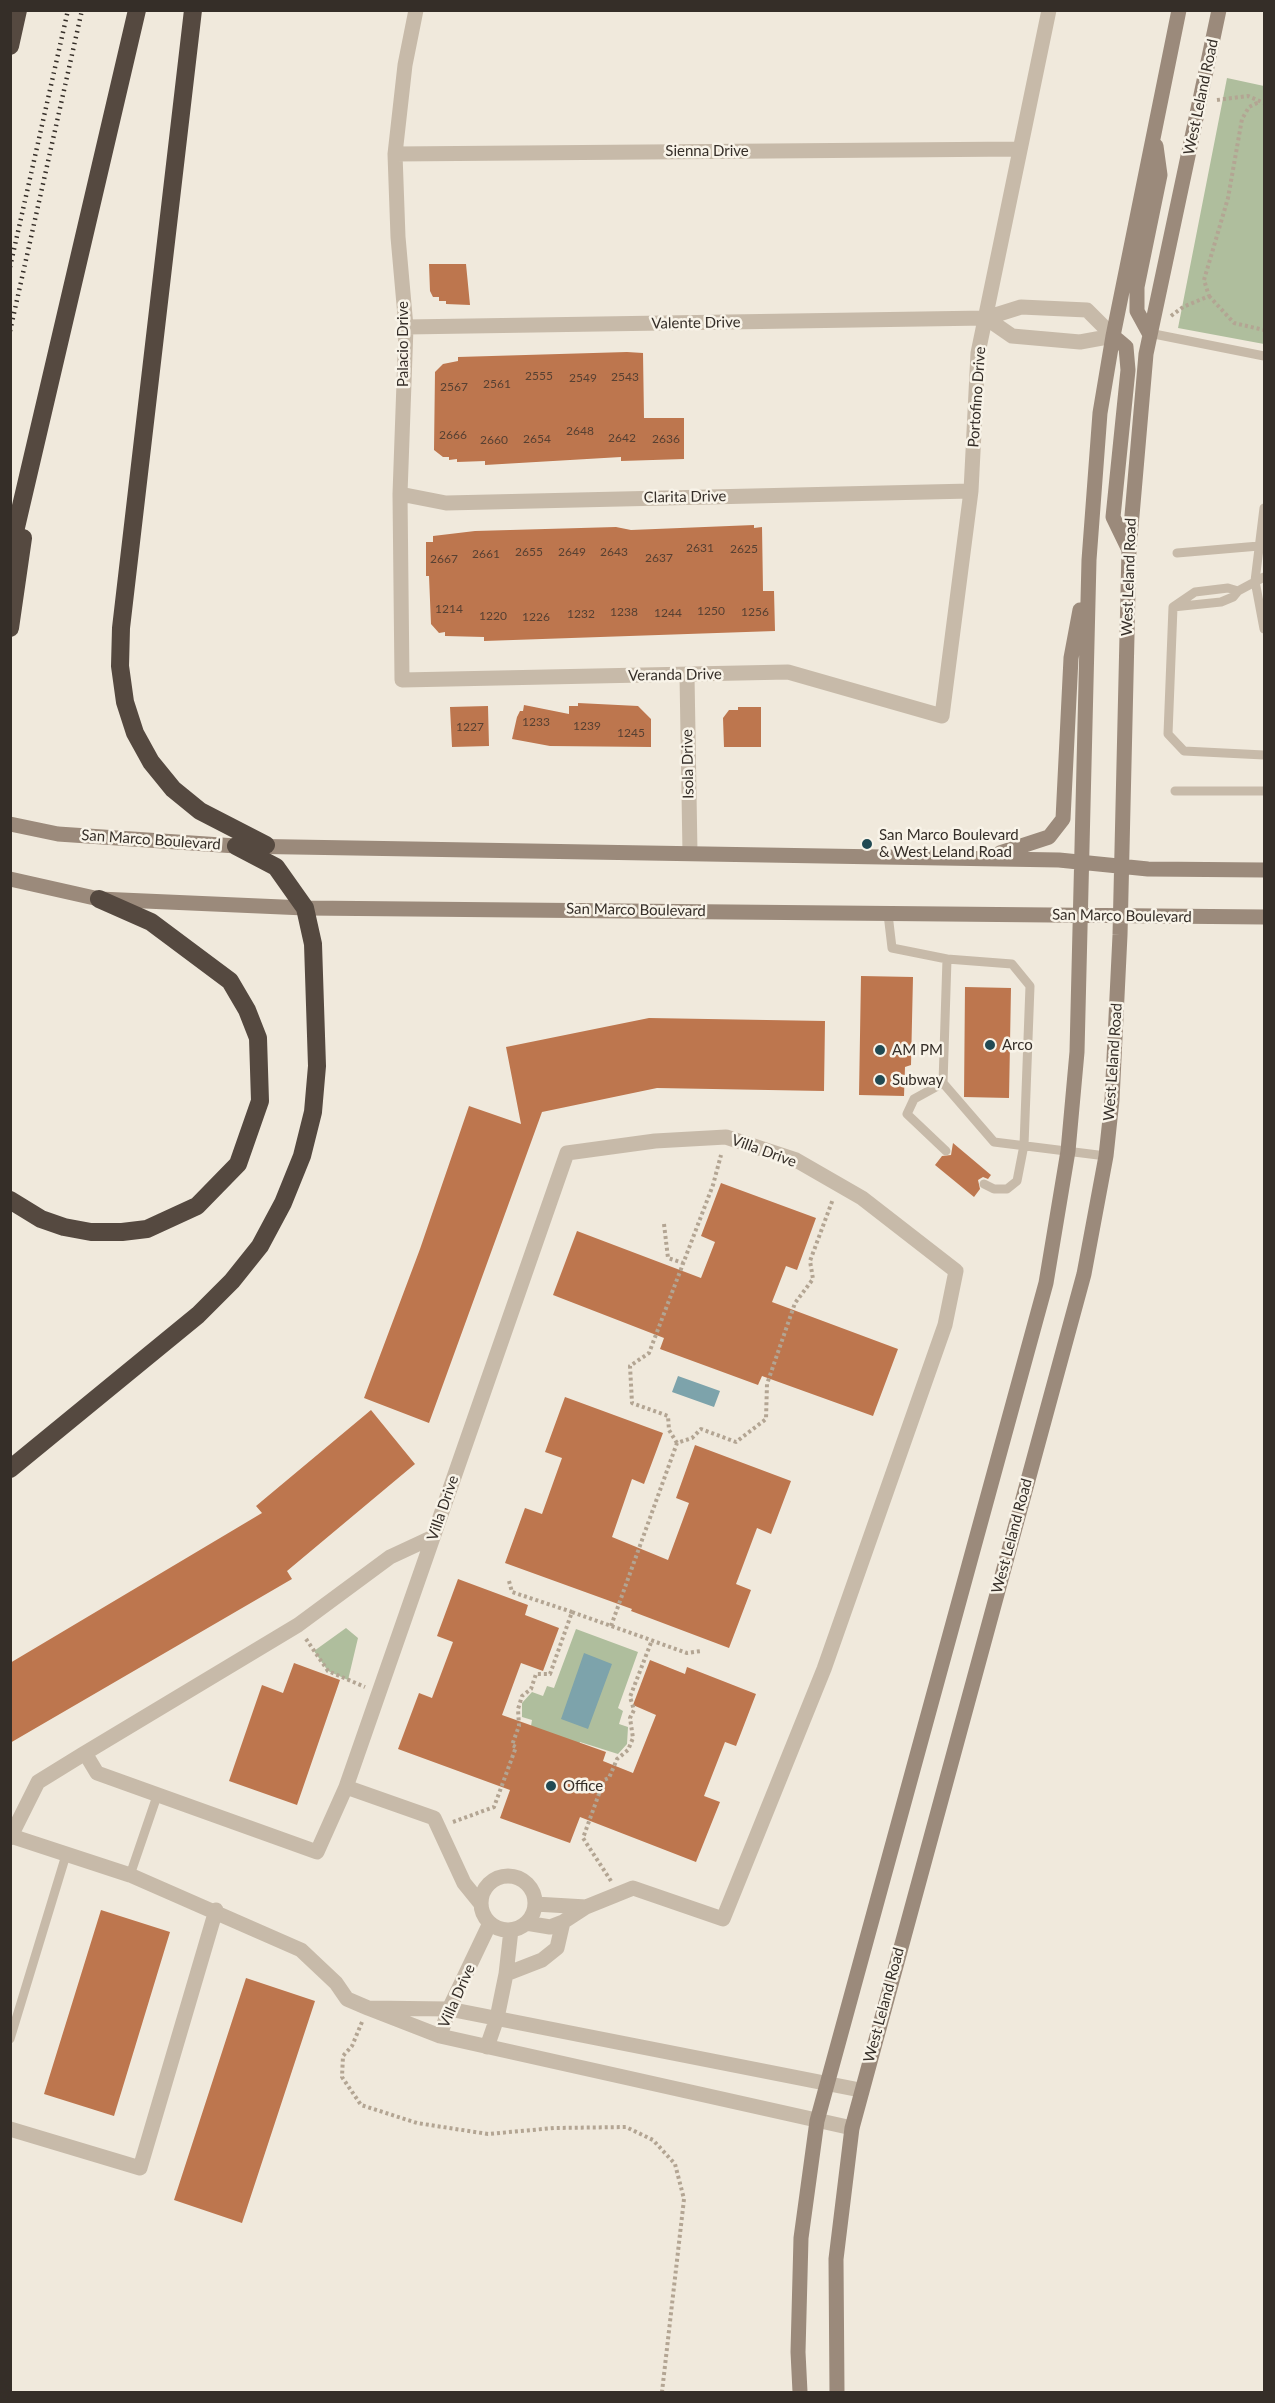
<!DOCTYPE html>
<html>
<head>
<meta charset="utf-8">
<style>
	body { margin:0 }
	#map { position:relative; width:1275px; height:2403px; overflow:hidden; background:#f0e9dc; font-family:Lato,sans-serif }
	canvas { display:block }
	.frame { position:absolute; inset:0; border:12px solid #352e28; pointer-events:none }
</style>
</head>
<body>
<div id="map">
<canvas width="1275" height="2403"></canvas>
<div class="frame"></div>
</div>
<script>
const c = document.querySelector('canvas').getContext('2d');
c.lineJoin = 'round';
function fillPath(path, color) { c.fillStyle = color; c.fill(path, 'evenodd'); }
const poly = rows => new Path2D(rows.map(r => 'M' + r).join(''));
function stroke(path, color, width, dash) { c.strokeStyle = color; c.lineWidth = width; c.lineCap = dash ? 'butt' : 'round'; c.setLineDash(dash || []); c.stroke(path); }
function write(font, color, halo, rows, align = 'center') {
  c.font = font + ' Lato,sans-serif'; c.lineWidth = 5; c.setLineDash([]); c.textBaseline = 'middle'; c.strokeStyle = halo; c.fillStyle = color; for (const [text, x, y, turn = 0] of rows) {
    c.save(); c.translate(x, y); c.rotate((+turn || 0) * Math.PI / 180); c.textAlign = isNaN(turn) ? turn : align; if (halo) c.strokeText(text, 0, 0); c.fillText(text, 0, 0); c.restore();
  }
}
fillPath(poly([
	[1227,78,1264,86,1264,344,1178,328],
	[346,1628,358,1638,348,1680,328,1671,314,1651],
	[576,1629,638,1652,618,1708,623,1711,619,1724,628,1727,627,1744,618,1754,580,1742,574,1757,531,1726,532,1720,522,1717,522,1703,532,1692,543,1696,547,1686,554,1688]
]), '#afbe9d');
fillPath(poly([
	[678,1376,720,1391,714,1407,672,1392],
	[584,1653,612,1664,588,1729,561,1719]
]), '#7da3ab');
fillPath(poly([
	[429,264,466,264,470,305,446,304,446,301,439,301,439,297,433,297,430,291],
	[627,352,643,353,644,418,684,418,684,459,621,461,621,457,485,465,485,461,457,462,457,459,449,460,449,457,443,457,434,450,435,372,443,364,458,361,458,357],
	[754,525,754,528,762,527,763,591,774,591,775,631,484,641,484,637,445,636,445,632,439,633,431,624,429,576,426,576,426,542,433,542,433,536,475,531,616,527,631,530],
	[578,703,638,706,651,719,651,747,550,746,512,739,517,717,520,711,523,711,524,705,569,714,569,706,578,706],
	[488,706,489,746,452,747,450,707],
	[738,707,761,707,761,747,724,747,723,718,729,710,738,710],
	[861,976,913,977,911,1065,905,1067,904,1096,859,1095],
	[965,987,1011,988,1009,1098,964,1097],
	[649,1018,825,1021,824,1091,657,1088,542,1112,429,1423,364,1398,420,1249,469,1106,521,1124,506,1047],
	[953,1143,991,1175,988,1179,983,1177,978,1180,980,1189,974,1197,935,1165,942,1156,951,1155],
	[721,1183,816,1218,797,1270,786,1266,772,1302,898,1349,873,1416,762,1376,758,1385,660,1349,664,1338,553,1295,577,1231,701,1278,715,1242,701,1236],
	[565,1397,663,1433,644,1484,632,1479,612,1537,668,1560,689,1503,676,1498,695,1445,791,1481,771,1534,757,1528,736,1584,751,1590,729,1648,631,1611,632,1609,505,1563,525,1508,542,1514,562,1458,545,1452],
	[371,1410,415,1464,287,1571,292,1579,10,1743,10,1663,262,1513,256,1506],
	[458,1579,528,1605,525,1615,559,1628,543,1671,521,1663,502,1715,606,1752,603,1761,633,1773,656,1715,633,1705,650,1660,685,1674,687,1667,756,1694,736,1746,725,1742,704,1796,720,1802,696,1862,580,1817,570,1843,500,1818,510,1790,398,1749,419,1693,432,1698,453,1642,437,1636],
	[294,1663,340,1680,297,1805,229,1781,262,1685,283,1693],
	[101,1910,170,1932,114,2116,44,2094],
	[246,1978,315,2001,242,2223,174,2200]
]), '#bd764e');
stroke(poly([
	[1217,100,1248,96,1264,103],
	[1209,296,1234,323,1264,330],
	[1171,316,1183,307,1209,296,1204,280,1228,198,1242,119,1249,107,1259,102],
	[664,1224,668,1258,683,1263],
	[677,1443,669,1430,668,1416,632,1403,630,1366,649,1353,713,1185,721,1155],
	[509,1581,512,1592,572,1612],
	[611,1626,677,1443,692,1438,701,1429,736,1442,766,1419,767,1384,795,1303,813,1279,810,1261,833,1199],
	[306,1639,328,1671,365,1687],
	[453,1822,494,1807,516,1747,512,1745,519,1726,518,1709,522,1696,531,1689,536,1674,550,1674,572,1612,687,1653,701,1651],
	[611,1881,583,1838,604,1780,609,1778,617,1759,628,1750,633,1738,630,1718,634,1710,630,1697,652,1640],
	[362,2022,352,2046,343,2056,342,2077,361,2105,417,2123,488,2134,554,2128,626,2127,653,2140,675,2164,684,2199,662,2392]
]), '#b3a593', 4, [3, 3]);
stroke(poly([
	[1149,333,1264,356],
	[1264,508,1255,581,1264,629],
	[1177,553,1259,546],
	[1238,591,1228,588,1195,592,1173,607,1168,734,1184,751,1264,755],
	[1173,607,1221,602,1233,597,1238,591,1264,577],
	[1175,791,1264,791],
	[888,914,892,948,947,959,943,1083,994,1142,1106,1156],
	[947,959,1012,964,1030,986,1024,1145,1017,1181,1007,1189,994,1189,984,1184],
	[943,1083,914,1099,907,1114,946,1151],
	[130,1875,157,1796],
	[10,2039,66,1855]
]), '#c7baa9', 9);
stroke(poly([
	[416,10,405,65,395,154,398,237,406,327,400,494,402,680,788,672,942,716,971,491,978,353,1049,10],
	[395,154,1020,149],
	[986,318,1012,336,1080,342,1113,336],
	[406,327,986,318,1021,307,1087,310,1113,336],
	[400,494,446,503,971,491],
	[687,675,690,853],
	[346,1787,317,1852,97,1773,85,1753,298,1625,390,1557,433,1537],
	[11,1836,130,1875,301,1950,336,1983,347,1999,368,2008],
	[10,1838,38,1782,85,1753],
	'481 1903a27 27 0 1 1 54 0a27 27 0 1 1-54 0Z',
	[481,1904,464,1883,434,1818,346,1787,567,1153,655,1141,726,1137,796,1160,862,1198,956,1271,945,1325,824,1669,723,1919,633,1888,586,1907,563,1922,550,1927,526,1923],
	[535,1904,586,1907],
	[506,1974,542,1960,557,1948,563,1922],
	[440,2036,449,2009,490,1923],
	[487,2047,497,2018,506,1974,511,1930],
	[852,2128,440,2036,368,2008,449,2009,860,2090],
	[10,2129,140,2168,216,1910]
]), '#c7baa9', 15);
stroke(poly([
	[1149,333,1137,311,1137,287,1160,175,1156,146],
	[1113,336,1126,347,1128,370,1113,517,1129,550],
	[10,824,58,834,236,846,1059,860,1148,869,1264,870],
	[1000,853,1049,837,1063,819,1071,658,1080,610],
	[10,879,99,899,305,908,1264,917],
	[800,2392,798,2352,801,2238,817,2121,1046,1283,1068,1151,1077,1052,1089,560,1100,413,1113,336,1179,10],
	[837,2392,836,2259,852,2128,1084,1274,1106,1156,1112,1100,1120,935,1129,550,1146,354,1219,10]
]), '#9b8a7b', 15);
stroke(poly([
	[193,10,121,628,120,666,125,702,135,733,151,762,173,789,200,811,266,845],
	[10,46,18,10],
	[10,553,137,10],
	[10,628,23,538],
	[10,1200,41,1219,64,1227,91,1232,122,1232,147,1229,197,1206,238,1164,260,1101,258,1038,247,1010,230,981,151,922,99,899],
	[10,1469,198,1315,232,1281,260,1246,283,1203,302,1156,313,1112,317,1066,313,944,305,908,276,867,236,846]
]), '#554940', 18);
stroke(poly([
	[10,267,68,10],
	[10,331,82,10]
]), '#352e28', 4.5, [1.5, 4.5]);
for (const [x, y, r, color] of [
	[867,844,6,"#214a53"],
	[990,1045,6,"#214a53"],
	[880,1050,6,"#214a53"],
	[880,1080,6,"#214a53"],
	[551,1786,6,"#214a53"]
]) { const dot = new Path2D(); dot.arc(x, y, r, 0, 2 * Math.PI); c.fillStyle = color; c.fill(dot); stroke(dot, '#f8f3e8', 2); }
write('12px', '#574032', null, [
	["2555",539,376],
	["2543",625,377],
	["2549",583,378],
	["2561",497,384],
	["2567",454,387],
	["2648",580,431],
	["2666",453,435],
	["2642",622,438],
	["2654",537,439],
	["2636",666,439],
	["2660",494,440],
	["2631",700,548],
	["2625",744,549],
	["2655",529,552],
	["2649",572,552],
	["2643",614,552],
	["2661",486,554],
	["2637",659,558],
	["2667",444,559],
	["1214",449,609],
	["1250",711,611],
	["1238",624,612],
	["1256",755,612],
	["1244",668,613],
	["1232",581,614],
	["1220",493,616],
	["1226",536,617],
	["1233",536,722],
	["1239",587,726],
	["1227",470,727],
	["1245",631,733]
]);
write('15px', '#352e28', '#f8f3e8', [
	["West Leland Road",1201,97,-78],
	["Sienna Drive",707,151],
	["Valente Drive",696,323,-1],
	["Palacio Drive",403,344,-90],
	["Portofino Drive",977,397,-86],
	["Clarita Drive",685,497,-1],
	["West Leland Road",1129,577,-88],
	["Veranda Drive",675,675,-1],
	["Isola Drive",688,764,-91],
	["San Marco Boulevard",151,840,4],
	["San Marco Boulevard",636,910,1],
	["San Marco Boulevard",1122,916,1],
	["West Leland Road",1113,1062,-86],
	["Villa Drive",764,1151,20],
	["Villa Drive",443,1508,-71],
	["West Leland Road",1012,1536,-75],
	["Villa Drive",457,1996,-66],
	["West Leland Road",884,2005,-75]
]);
write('15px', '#352e28', '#f8f3e8', [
	["San Marco Boulevard",879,835],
	["& West Leland Road",879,852],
	["Arco",1002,1045],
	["AM PM",892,1050],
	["Subway",892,1080],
	["Office",563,1786]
], 'left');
</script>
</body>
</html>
